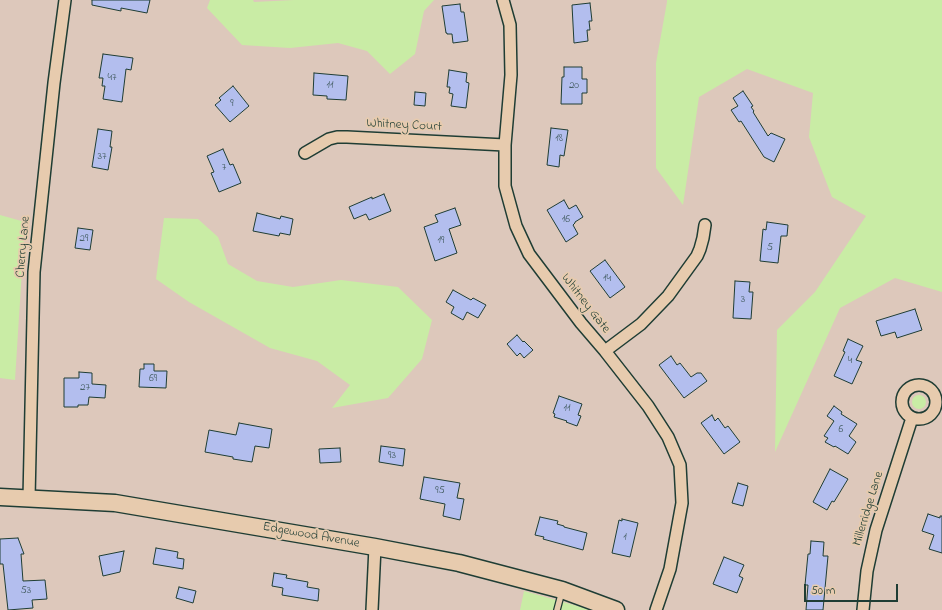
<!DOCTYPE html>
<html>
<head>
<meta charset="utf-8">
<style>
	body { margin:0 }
	#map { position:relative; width:942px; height:610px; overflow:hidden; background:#ddc8bb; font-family:"Indie Flower",sans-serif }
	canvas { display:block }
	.scale { position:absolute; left:804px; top:584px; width:94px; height:18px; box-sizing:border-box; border:2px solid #1f3d34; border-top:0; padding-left:5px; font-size:12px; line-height:14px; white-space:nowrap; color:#1f3d34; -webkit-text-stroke:3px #e7cbae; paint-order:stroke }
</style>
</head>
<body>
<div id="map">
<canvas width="942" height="610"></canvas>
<div class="scale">50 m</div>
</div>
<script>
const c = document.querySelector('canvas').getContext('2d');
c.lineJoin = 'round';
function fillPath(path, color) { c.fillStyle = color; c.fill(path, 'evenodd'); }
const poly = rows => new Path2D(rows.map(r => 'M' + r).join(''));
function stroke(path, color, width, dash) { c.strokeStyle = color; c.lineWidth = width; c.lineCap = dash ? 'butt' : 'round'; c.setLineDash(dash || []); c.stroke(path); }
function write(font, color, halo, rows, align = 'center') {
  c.font = font + ' "Indie Flower",sans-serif'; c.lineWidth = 3.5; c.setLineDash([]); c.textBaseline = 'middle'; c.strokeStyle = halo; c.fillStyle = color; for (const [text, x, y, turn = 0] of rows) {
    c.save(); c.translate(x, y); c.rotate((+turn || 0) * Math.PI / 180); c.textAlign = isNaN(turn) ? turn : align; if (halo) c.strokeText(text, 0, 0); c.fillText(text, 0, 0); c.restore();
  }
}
fillPath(poly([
	[210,0,253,0,254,2,294,0,434,0,424,11,415,54,390,74,367,51,338,43,290,48,242,45,207,8],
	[667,0,942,0,942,292,895,278,840,308,775,452,777,330,815,292,866,216,832,197,809,137,813,93,747,69,699,97,683,205,656,168,656,63,667,2],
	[0,215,25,222,15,380,0,378],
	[164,218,198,219,218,237,228,264,257,281,293,287,341,280,398,287,432,320,422,359,388,398,332,408,350,385,317,361,270,348,189,302,156,279],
	'912 402a7 7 0 1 1 14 0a7 7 0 1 1-14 0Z',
	[524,591,591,610,520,610]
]), '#c9eca5');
const building = poly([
	[92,0,150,0,147,13,121,8,121,11,92,5,92,0],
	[590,3,592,21,589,21,590,30,587,30,588,41,574,43,572,5,590,3],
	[460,4,461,12,464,12,468,41,453,43,452,34,447,34,447,33,446,33,442,6,460,4],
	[103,54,133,58,131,70,126,69,122,102,103,99,105,86,102,86,103,78,99,78,103,54],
	[564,67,582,67,582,79,587,79,587,93,582,93,582,104,561,104,562,77,564,77,564,67],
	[449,70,467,73,466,82,469,83,466,108,451,106,453,94,449,93,450,87,447,87,449,70],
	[314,73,348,76,346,100,327,99,327,96,313,95,314,73],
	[233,86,249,106,230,122,215,105,221,100,219,98,233,86],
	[743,91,753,106,751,107,754,111,753,112,768,136,771,133,785,139,774,162,764,157,741,121,739,122,731,110,738,106,733,98,743,91],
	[415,92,426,93,425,106,414,105,415,92],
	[551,128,568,130,564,156,560,155,559,167,547,165,551,128],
	[98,129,112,131,110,147,112,147,108,170,92,167,98,129],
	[223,149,230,165,233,164,241,183,219,192,211,173,214,172,207,156,223,149],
	[384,194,391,211,369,220,366,214,354,219,349,207,372,197,372,199,384,194],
	[564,200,569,209,576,205,583,217,575,222,575,223,573,225,578,234,566,242,547,210,564,200],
	[455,208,461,225,449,229,457,253,435,261,424,227,438,222,435,215,455,208],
	[257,213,280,219,281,216,293,219,290,235,280,233,279,236,253,231,257,213],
	[767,222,788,225,787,236,781,236,778,263,760,261,763,229,766,230,767,222],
	[78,228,93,230,90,250,75,248,78,228],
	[605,260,625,287,610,298,590,271,605,260],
	[735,281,750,282,749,292,753,292,751,319,733,318,735,281],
	[453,290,471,300,473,298,486,305,478,318,467,312,463,320,451,313,454,307,446,302,453,290],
	[915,309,922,330,897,338,895,332,881,336,876,321,915,309],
	[517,335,523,342,524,341,533,350,524,358,520,353,517,356,507,344,517,335],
	[848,339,863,346,856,360,862,362,852,384,834,376,845,352,843,351,848,339],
	[671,356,677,365,680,363,691,377,697,373,701,373,707,381,684,398,659,365,671,356],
	[144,364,154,364,154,371,167,371,166,388,139,387,140,369,144,369,144,364],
	[79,372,92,373,92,384,106,385,105,398,89,397,88,405,78,405,78,407,64,407,64,378,79,378,79,372],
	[559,396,582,404,578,415,581,416,577,426,566,422,567,421,554,417,555,414,553,413,559,396],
	[834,406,842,412,841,414,857,424,849,436,856,442,848,454,835,446,834,447,825,442,828,438,824,436,834,421,827,416,834,406],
	[712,415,715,421,718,418,725,428,728,426,740,442,724,454,701,423,712,415],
	[239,423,272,429,269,448,255,446,252,462,233,459,233,457,205,452,209,430,236,435,239,423],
	[381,446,405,449,403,466,379,462,381,446],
	[340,448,341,462,320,463,319,449,340,448],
	[830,469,848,479,834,502,832,501,827,510,813,502,830,469],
	[424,477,460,483,457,498,464,499,460,520,443,516,445,504,420,499,424,477],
	[738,483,748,486,743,506,732,503,738,483],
	[928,514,940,518,940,516,942,516,942,553,929,549,934,535,922,531,928,514],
	[540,517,558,521,557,524,564,526,564,527,587,533,583,550,543,539,544,537,535,535,540,517],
	[622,519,638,523,630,557,612,553,619,520,622,521,622,519],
	[18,538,24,554,21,554,23,581,45,580,47,599,32,600,33,608,8,610,3,564,0,564,0,539,18,538],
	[811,541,824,542,823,556,828,556,823,610,806,610,808,585,805,585,808,554,810,554,811,541],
	[156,548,178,552,177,558,184,559,183,569,153,564,156,548],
	[124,551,120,572,103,576,99,556,124,551],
	[724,557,744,565,739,576,743,578,737,593,713,584,724,557],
	[274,573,287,575,286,578,308,582,307,587,319,589,318,601,282,595,283,588,272,586,274,573],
	[179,587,196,591,193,603,176,598,179,587]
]);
fillPath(building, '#b3beee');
stroke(building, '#1f3d34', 1);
const lane = poly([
	[557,610,562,591]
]);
const street = poly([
	[503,0,510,25,511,75,505,145,505,186,516,226,529,254,581,323,605,351,648,406,668,437,680,465,682,503,670,569,656,610],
	[305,153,329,139,337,137,347,137,505,145],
	[605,351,641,324,668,296,697,256,700,249,703,238,705,225],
	'902 402a17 17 0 1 1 34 0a17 17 0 1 1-34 0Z',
	[29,498,34,272,54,83,65,0],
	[372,610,375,547],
	[863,610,867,571,876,530,912,418]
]);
const secondary = poly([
	[0,497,115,503,375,547,459,563,562,590,616,610]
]);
stroke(lane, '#1f3d34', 8);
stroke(street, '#1f3d34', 14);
stroke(secondary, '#1f3d34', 19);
stroke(lane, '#e7cbae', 5.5);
stroke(street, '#e7cbae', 11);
stroke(secondary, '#e7cbae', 16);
write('11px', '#445d62', null, [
	["47",112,78],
	["11",330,86],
	["20",574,86],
	["9",232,104],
	["18",559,139],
	["37",102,157],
	["7",224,168],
	["16",566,220],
	["29",84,239],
	["19",441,241],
	["5",770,248],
	["14",607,279],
	["3",743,300],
	["4",850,361],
	["69",153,379],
	["27",85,388],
	["11",567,409],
	["6",841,430],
	["93",392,456],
	["95",440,491],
	["1",625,538],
	["53",26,591]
]);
write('13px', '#1f3d34', '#e7cbae', [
	["Whitney Court",404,126,3],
	["Cherry Lane",24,247,-85],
	["Whitney Gate",585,304,52],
	["Millerridge Lane",869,509,-73],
	["Edgewood Avenue",311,536,10]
]);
</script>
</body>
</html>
